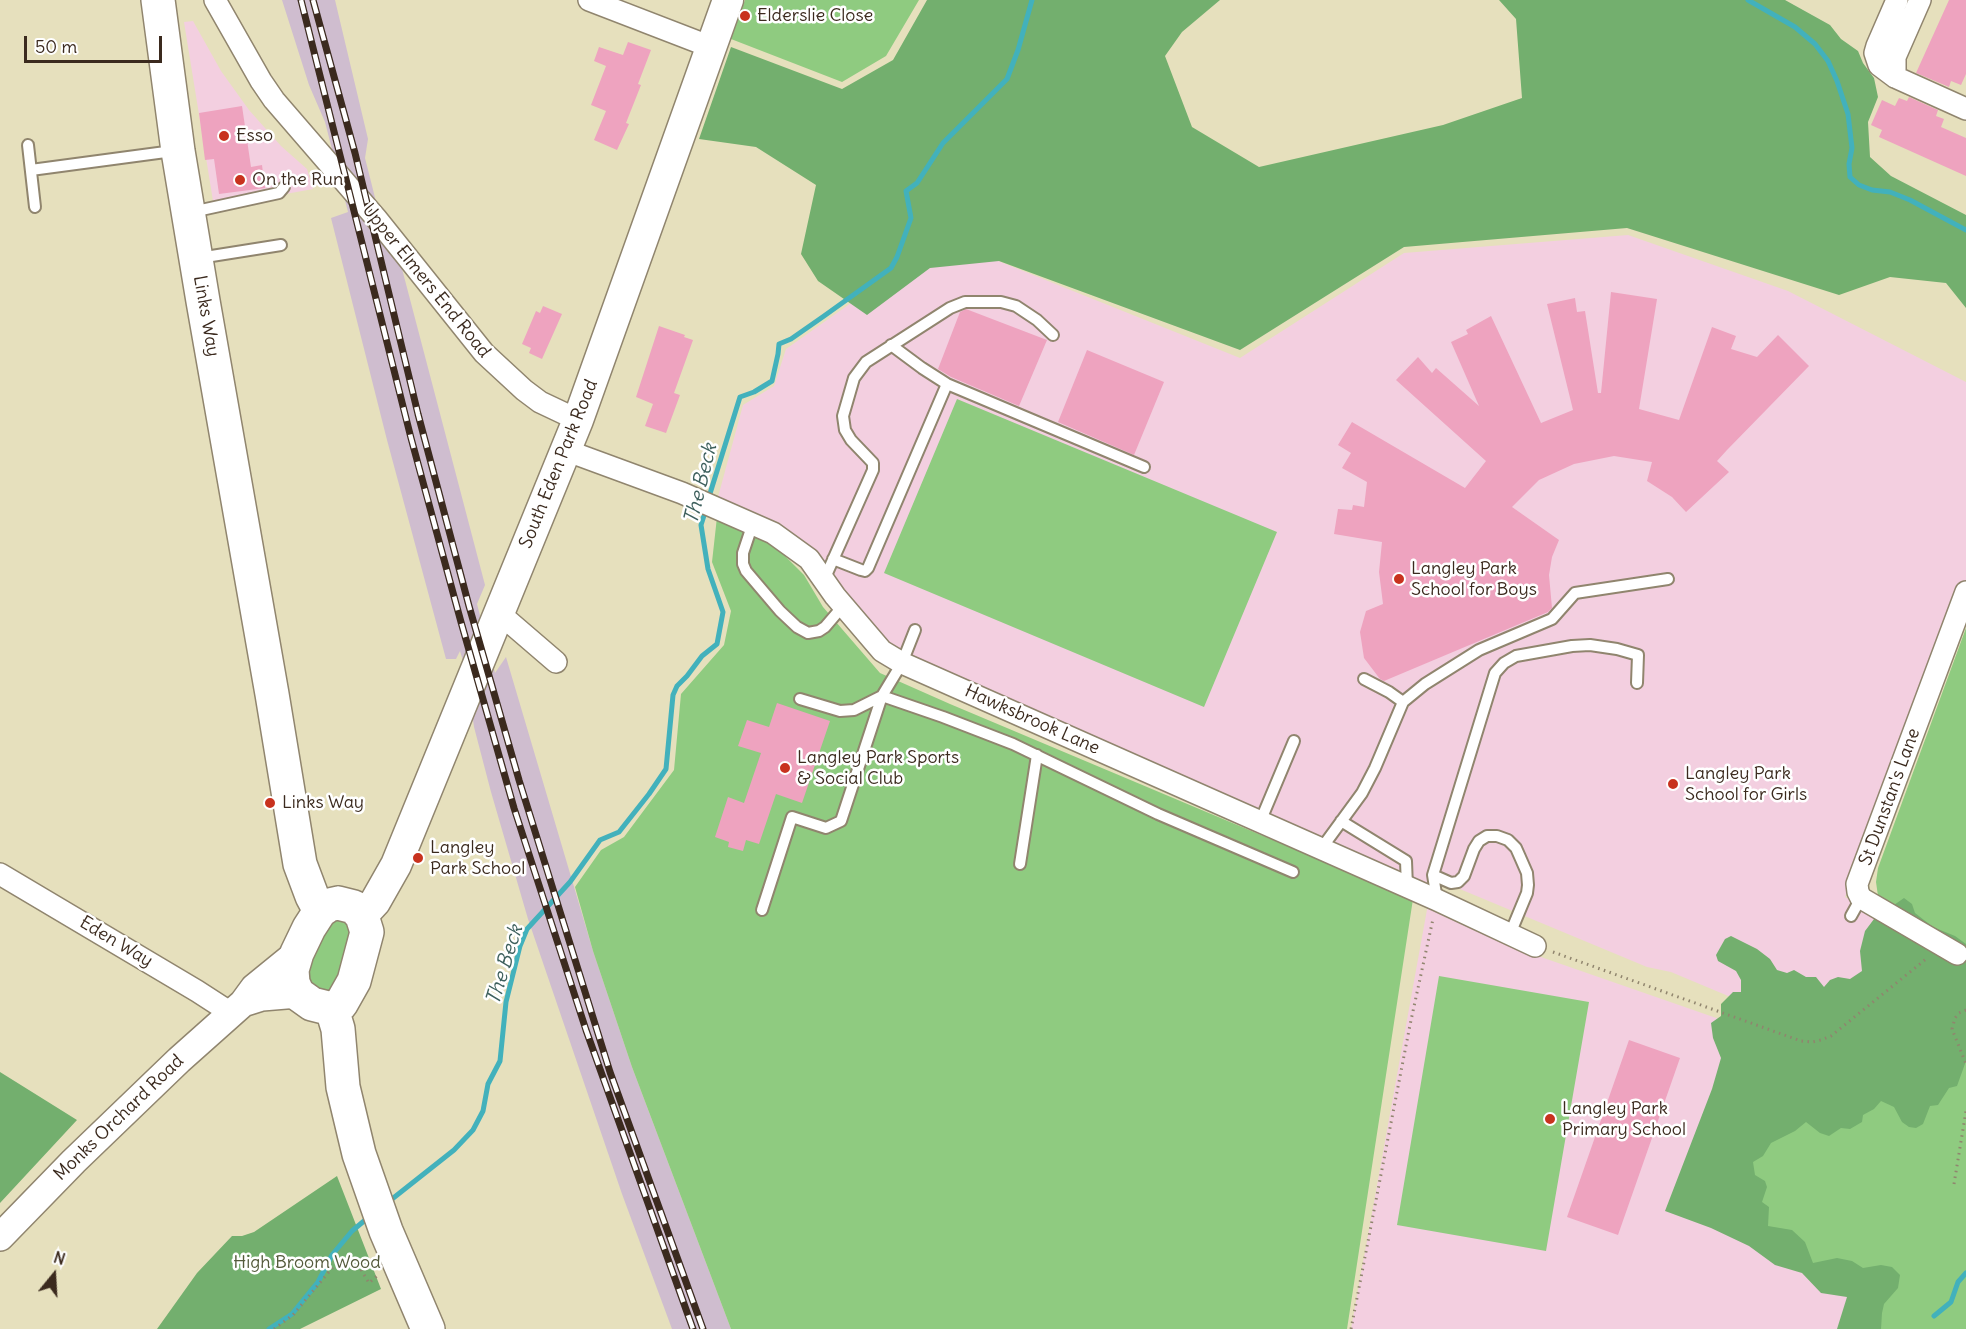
<!DOCTYPE html>
<html>
<head>
<meta charset="utf-8">
<style>
	body { margin:0 }
	#map { position:relative; width:1966px; height:1329px; overflow:hidden; background:#e6e0bd; font-family:Delius,sans-serif }
	canvas { display:block }
	.north { position:absolute; left:24px; top:1245px; width:60px; height:60px; -webkit-text-stroke:4px #fff; paint-order:stroke; rotate:18deg; font-size:16px; font-weight:700; line-height:24px; text-align:center; color:#3b2a1e }
	.north::after { content:''; display:block; margin:auto; width:21px; height:27px; background:#3b2a1e; clip-path:polygon(50% 0,100% 100%,50% 72%,0 100%) }
	.scale { position:absolute; left:24px; top:36px; width:138px; height:27px; box-sizing:border-box; border:3px solid #3b2a1e; border-top:0; padding-left:8px; font-size:18px; line-height:21px; white-space:nowrap; color:#3b2a1e; -webkit-text-stroke:4px #fff; paint-order:stroke }
</style>
</head>
<body>
<div id="map">
<canvas width="1966" height="1329"></canvas>
<div class="north">N</div>
<div class="scale">50 m</div>
</div>
<script>
const c = document.querySelector('canvas').getContext('2d');
c.lineJoin = 'round';
function fillPath(path, color) { c.fillStyle = color; c.fill(path, 'evenodd'); }
const poly = rows => new Path2D(rows.map(r => 'M' + r).join(''));
function stroke(path, color, width, dash) { c.strokeStyle = color; c.lineWidth = width; c.lineCap = dash ? 'butt' : 'round'; c.setLineDash(dash || []); c.stroke(path); }
function write(font, color, halo, rows, align = 'center') {
  c.font = font + ' Delius,sans-serif'; c.lineWidth = 5; c.setLineDash([]); c.textBaseline = 'middle'; c.strokeStyle = halo; c.fillStyle = color; for (const [text, x, y, turn = 0] of rows) {
    c.save(); c.translate(x, y); c.rotate((+turn || 0) * Math.PI / 180); c.textAlign = isNaN(turn) ? turn : align; if (halo) c.strokeText(text, 0, 0); c.fillText(text, 0, 0); c.restore();
  }
}
fillPath(poly([
	[193,21,221,71,249,110,281,146,307,169,313,189,214,207,184,22],
	[916,228,1240,358,1404,253,1628,235,1788,291,1966,382,1966,605,1932,690,1845,897,1933,947,1776,1016,1671,972,1647,967,1431,877,1424,900,887,645,777,524,718,497,743,405,774,386,786,349,899,269],
	[1428,904,1538,956,1745,1028,1858,1293,1846,1329,1351,1329]
]), '#f3cfe0');
fillPath(poly([
	[282,0,335,0,368,139,365,158,387,245,401,265,485,585,477,604,495,673,506,657,593,951,632,1067,731,1329,672,1329,622,1194,528,919,491,792,474,727,472,712,476,705,460,651,456,659,446,659,387,440,331,218,348,212,325,122,309,85]
]), '#cfbdcf');
fillPath(poly([
	[745,0,919,0,886,56,842,82,731,39],
	[957,399,1277,532,1204,707,884,573],
	[717,517,775,546,804,575,823,607,880,673,950,704,1413,899,1347,1329,731,1329,632,1067,593,951,575,887,601,850,624,837,674,770,681,694,724,645,731,611,712,562],
	[1966,628,1966,953,1886,907,1878,896,1876,882,1878,868],
	[331,918,353,920,339,994,308,989,308,964],
	[1439,976,1589,1002,1546,1251,1397,1225],
	[1966,977,1966,1329,1846,1329,1858,1293,1677,1209]
]), '#8fcb80');
fillPath(poly([
	[927,0,1220,0,1182,32,1165,56,1192,127,1259,167,1443,125,1522,98,1516,19,1499,0,1785,0,1830,25,1841,39,1858,51,1863,63,1874,78,1878,97,1868,122,1870,157,1891,176,1966,215,1966,308,1946,283,1890,277,1839,295,1627,228,1404,247,1240,350,999,261,930,268,867,315,818,281,801,254,816,185,756,147,699,139,731,47,842,89,893,60],
	[1904,898,1912,904,1915,913,1933,927,1955,936,1966,944,1966,1061,1957,1086,1949,1088,1938,1105,1930,1106,1923,1124,1916,1128,1909,1127,1902,1122,1894,1107,1881,1101,1874,1109,1863,1115,1862,1122,1850,1129,1841,1128,1829,1136,1820,1133,1806,1122,1795,1131,1771,1143,1763,1156,1753,1162,1755,1175,1765,1181,1767,1187,1762,1202,1769,1207,1768,1226,1792,1230,1805,1242,1813,1263,1837,1258,1852,1261,1863,1268,1881,1265,1892,1267,1900,1275,1898,1288,1884,1304,1882,1313,1881,1329,1837,1329,1847,1297,1821,1293,1802,1273,1775,1265,1749,1246,1711,1228,1665,1211,1712,1089,1721,1058,1713,1038,1711,1023,1721,1016,1721,1004,1733,992,1741,992,1741,980,1736,971,1718,961,1716,955,1725,939,1731,936,1757,949,1770,959,1777,970,1787,973,1794,970,1806,977,1816,977,1824,987,1830,980,1838,977,1850,979,1862,971,1860,951,1865,931,1874,919],
	[0,1072,77,1120,0,1203],
	[337,1176,381,1289,300,1329,157,1329,197,1273,232,1236,242,1236,254,1232]
]), '#73af6e');
stroke(poly([
	[1748,0,1795,27,1815,44,1828,61,1837,81,1848,114,1852,148,1849,164,1850,177,1859,185,1872,190,1890,192,1910,200,1966,230],
	[708,500,740,397,754,392,772,381,778,354,779,344,791,339,824,316,891,268,897,257,911,218,906,191,917,183,943,143,1007,79,1018,50,1032,0],
	[387,1203,454,1150,473,1130,483,1111,488,1084,500,1061,506,1002,520,946,527,929,570,882,600,840,619,832,649,794,666,769,673,695,677,686,687,676,702,656,717,644,723,612,708,569,701,525,706,509],
	[1934,1316,1951,1302,1958,1282,1966,1273],
	[269,1329,292,1314,318,1282,332,1255,352,1231,370,1216]
]), '#42b1bc', 5);
fillPath(poly([
	[1949,0,1966,0,1966,74,1961,85,1951,81,1949,87,1916,73],
	[628,42,651,50,638,84,641,85,626,123,629,124,617,150,594,140,606,111,591,105,606,66,594,61,599,47,623,55],
	[1909,97,1938,110,1936,116,1944,119,1941,127,1966,138,1966,176,1879,137,1882,130,1871,125,1882,100,1895,106,1899,98,1907,101],
	[242,106,251,167,262,165,265,188,219,194,214,159,205,160,199,113],
	[1611,292,1657,299,1639,409,1679,420,1712,327,1736,336,1731,349,1757,357,1778,335,1809,366,1727,450,1717,461,1729,472,1686,512,1672,497,1647,481,1652,462,1614,456,1574,464,1539,480,1512,507,1559,540,1552,557,1549,575,1552,608,1548,612,1384,681,1380,679,1364,658,1360,632,1366,611,1383,604,1379,572,1382,542,1334,534,1338,509,1352,510,1353,505,1364,507,1367,482,1342,468,1351,453,1338,445,1352,422,1465,488,1486,461,1396,380,1418,357,1432,373,1436,368,1479,406,1451,342,1468,334,1466,330,1491,316,1541,423,1573,410,1547,304,1575,298,1577,312,1585,311,1598,393,1601,393],
	[543,306,562,314,542,359,529,353,531,348,522,344,536,311,540,313],
	[966,309,1047,340,1019,406,951,377,938,369,960,312],
	[659,326,685,335,684,337,693,340,674,393,680,395,666,433,645,426,653,404,636,397],
	[1087,350,1164,382,1134,455,1058,422],
	[777,703,830,721,802,803,776,794,759,844,746,840,743,851,728,847,729,842,715,837,728,797,744,803,761,753,738,746,747,720,769,727],
	[1629,1040,1680,1058,1618,1235,1567,1217]
]), '#eea3bf');
const service = poly([
	[28,145,35,207],
	[31,170,173,151],
	[192,212,279,193,284,187],
	[199,258,281,245],
	[891,345,922,368,947,384,1144,467],
	[753,523,743,553,743,564,746,571,780,611,797,627,808,633,819,631,825,627,843,606],
	[833,559,861,570,865,571,868,568,947,384],
	[824,580,873,470,873,463,851,440,845,430,843,416,854,378,866,362,950,308,965,302,1001,302,1016,306,1037,320,1053,335],
	[1364,679,1389,692,1403,702],
	[800,699,840,711,854,710,882,696,943,717,1013,744,1158,814,1293,872],
	[1341,821,1406,861,1407,887],
	[1260,822,1294,741],
	[1321,849,1362,793,1375,768,1403,702,1425,684,1479,650,1552,619,1575,593,1668,579],
	[1020,864,1037,755],
	[1433,875,1451,883,1458,882,1464,876,1474,849,1479,841,1487,836,1497,836,1508,840,1516,848,1520,857,1527,873,1528,885,1527,893,1510,934],
	[1437,900,1433,875,1495,673,1504,663,1516,656,1572,646,1590,645,1617,649,1638,655,1637,683],
	[762,910,792,817,826,828,841,821,882,696,902,663,915,630],
	[1851,916,1861,898]
]);
const minor = poly([
	[215,0,261,81,274,100,376,218,484,353,524,390,540,402,578,420],
	[589,0,711,47],
	[1897,0,1877,46,1875,53,1879,65,1895,77,1966,109],
	[1895,77,1895,57,1920,0],
	[565,450,682,493,773,533,809,559,835,596,882,651,902,663,1437,900,1535,946],
	[499,613,556,662],
	[0,874,197,991,231,1013],
	[1957,954,1861,898,1858,892,1857,884,1966,592]
]);
const tertiary = poly([
	[243,1003,262,997,298,994],
	[0,1237,74,1161,179,1060,243,1003,254,988,297,953]
]);
const secondary = poly([
	[362,916,375,902,396,865,578,420,728,0]
]);
const primary = poly([
	[158,0,178,151,203,301,272,694,300,864,312,896,320,911],
	[338,903,354,907,362,916,367,932,354,981,341,1004,332,1009,312,1004,298,994,293,983,292,970,297,953,309,928,320,911,329,905,338,903],
	[332,1009,338,1029,343,1087,359,1154,386,1231,428,1329]
]);
stroke(service, '#90856e', 14);
stroke(minor, '#90856e', 24);
stroke(tertiary, '#90856e', 30);
stroke(secondary, '#90856e', 33);
stroke(primary, '#90856e', 36);
stroke(poly([
	[1553,952,1801,1041,1812,1042,1821,1040,1831,1036,1926,959],
	[1966,1010,1959,1013,1955,1018,1952,1029,1966,1064],
	[1954,1184,1966,1111],
	[274,1329,293,1315,333,1267,347,1260,357,1263,369,1283,378,1275],
	[1351,1329,1410,1025,1433,919]
]), '#90856e', 3, [1.5, 4.5]);
stroke(service, '#fff', 10);
stroke(minor, '#fff', 21);
stroke(tertiary, '#fff', 27);
stroke(secondary, '#fff', 30);
stroke(primary, '#fff', 33);
const rail = poly([
	[301,0,411,438,461,622,514,808,586,1030,693,1329],
	[313,0,355,153,418,414,469,606,519,780,610,1072,703,1329]
]);
stroke(rail, '#3b2a1e', 7);
stroke(rail, '#fff', 4.5, [14]);
for (const [x, y, r, color] of [
	[745,16,6,"#c8321e"],
	[224,136,6,"#c8321e"],
	[240,180,6,"#c8321e"],
	[1399,579,6,"#c8321e"],
	[785,768,6,"#c8321e"],
	[1673,784,6,"#c8321e"],
	[270,803,6,"#c8321e"],
	[418,858,6,"#c8321e"],
	[1550,1119,6,"#c8321e"]
]) { const dot = new Path2D(); dot.arc(x, y, r, 0, 2 * Math.PI); c.fillStyle = color; c.fill(dot); stroke(dot, '#fff', 2); }
write('18px', '#3b2a1e', '#fff', [
	["Elderslie Close",757,16],
	["Esso",236,136],
	["On the Run",252,180],
	["Langley Park",1411,569],
	["School for Boys",1411,590],
	["Langley Park Sports",797,758],
	["& Social Club",797,779],
	["Langley Park",1685,774],
	["School for Girls",1685,795],
	["Links Way",282,803],
	["Langley",430,848],
	["Park School",430,869],
	["Langley Park",1562,1109],
	["Primary School",1562,1130]
], 'left');
write('18px', '#3b2a1e', '#fff', [
	["Upper Elmers End Road",426,281,51],
	["Links Way",206,316,80],
	["South Eden Park Road",559,464,-68],
	["Hawksbrook Lane",1032,720,24],
	["St Dunstan's Lane",1890,797,-70],
	["Eden Way",116,942,31],
	["Monks Orchard Road",119,1118,-44]
]);
write('18px', '#545a3b', '#fff', [
	["High Broom Wood",307,1263]
]);
write('italic 20px', '#3e605d', '#fff', [
	["The Beck",701,484,-76],
	["The Beck",505,965,-73]
]);
</script>
</body>
</html>
